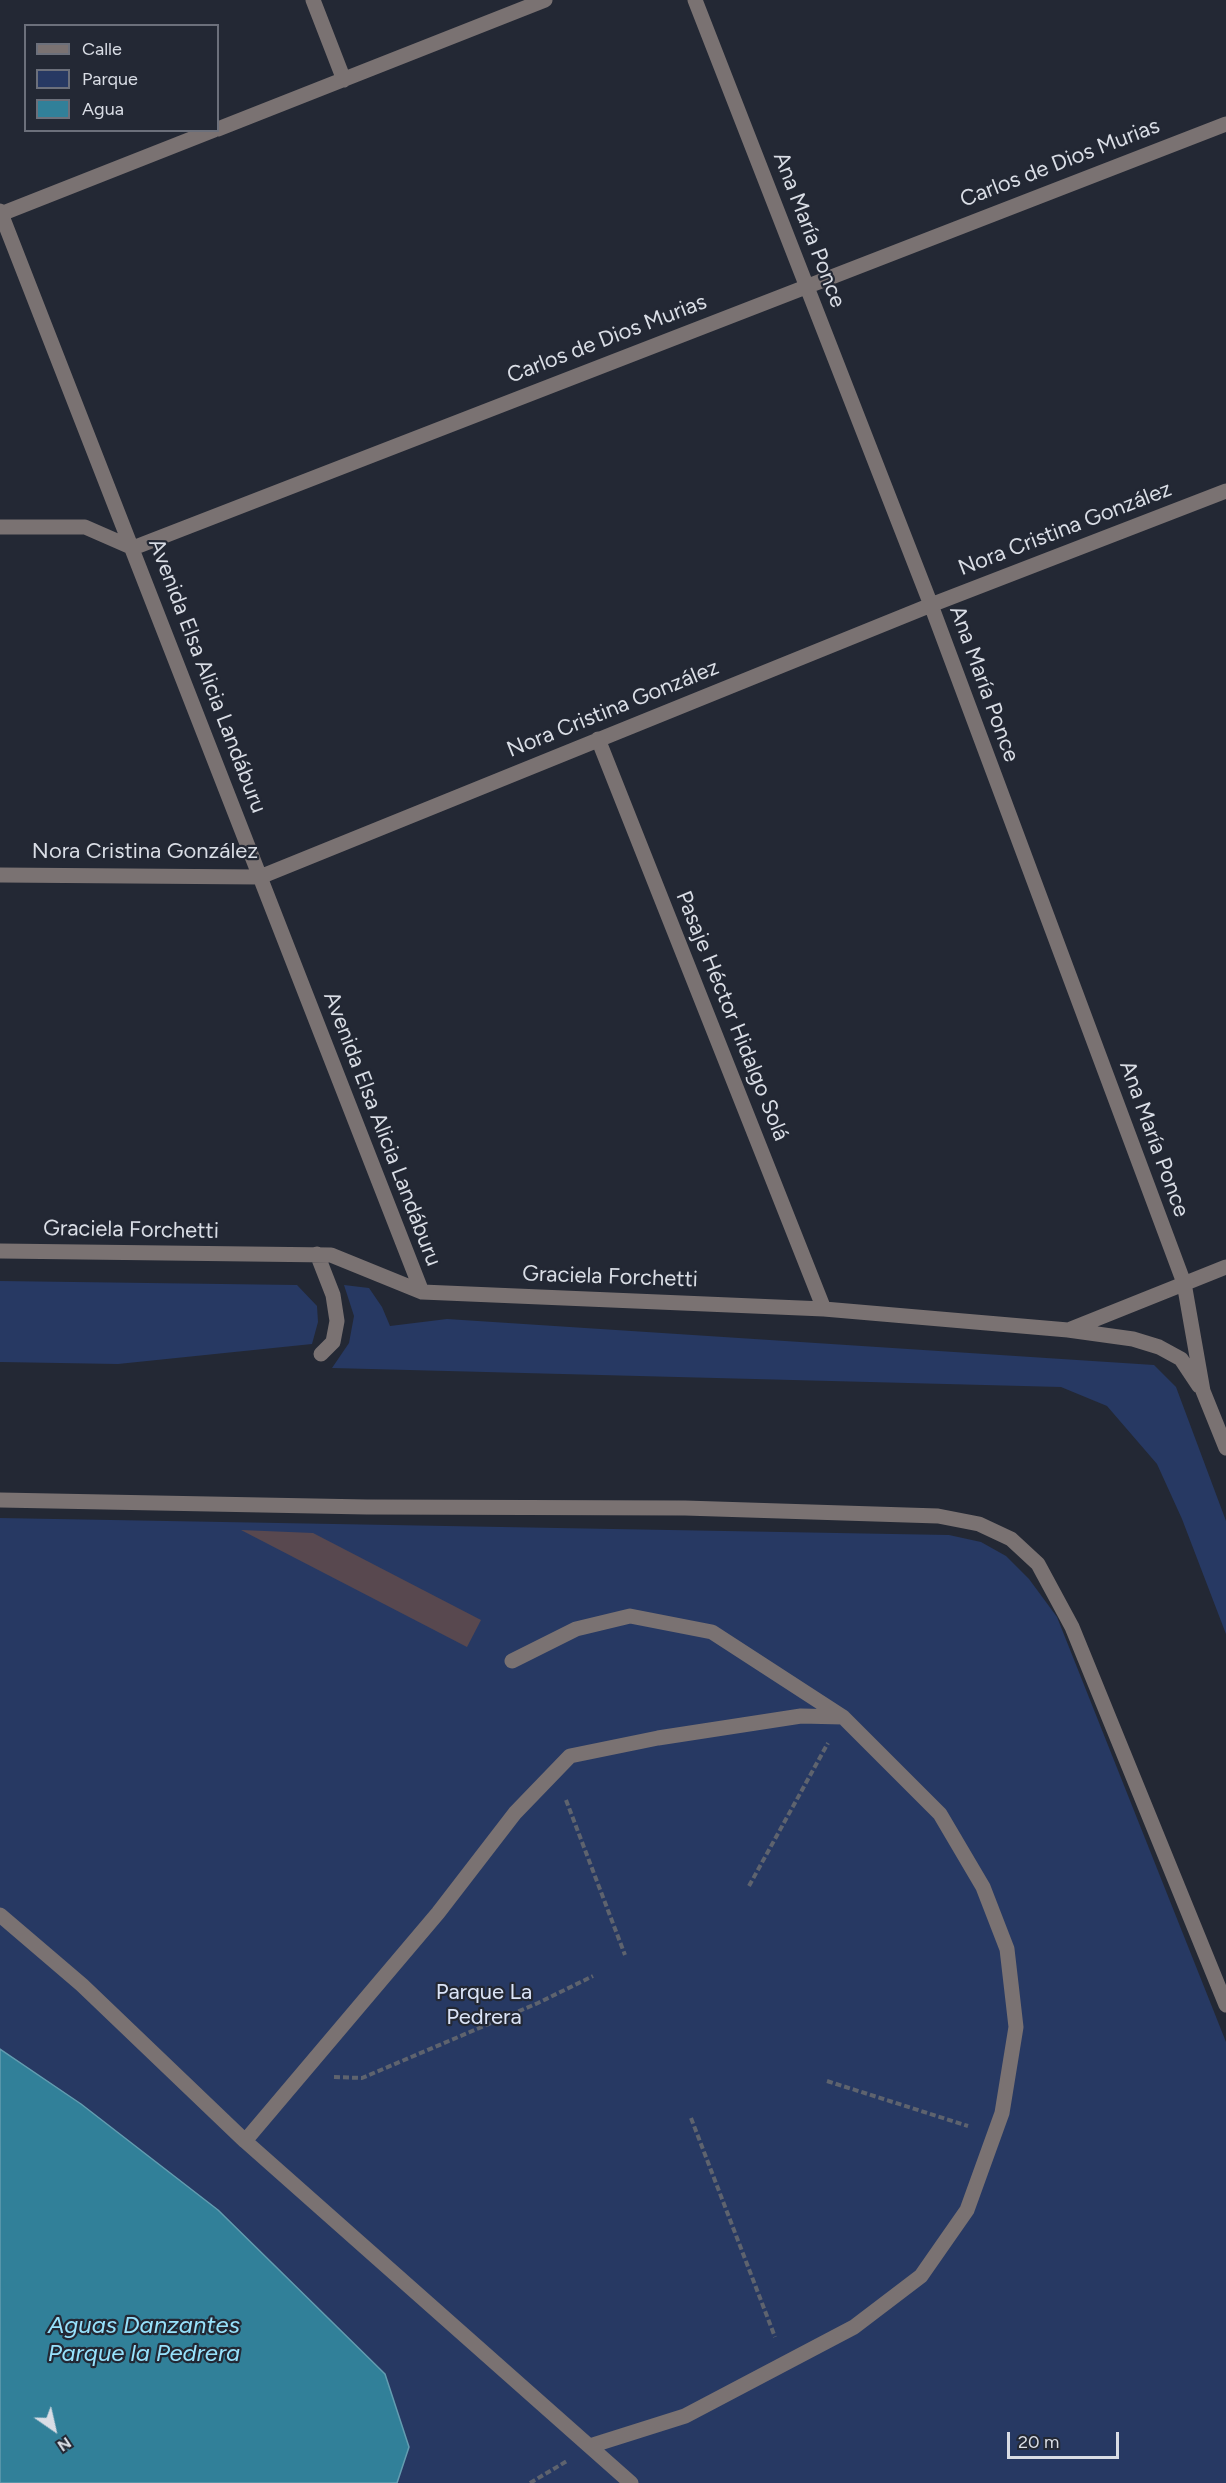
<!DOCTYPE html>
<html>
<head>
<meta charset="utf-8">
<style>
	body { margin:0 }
	#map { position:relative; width:1226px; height:2483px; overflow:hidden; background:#232834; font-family:Figtree,sans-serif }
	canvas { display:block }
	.legend { position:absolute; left:24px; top:24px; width:195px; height:108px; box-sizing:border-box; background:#232834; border:2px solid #6c707b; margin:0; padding:8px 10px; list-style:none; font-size:18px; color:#d9dde5 }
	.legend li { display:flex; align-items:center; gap:12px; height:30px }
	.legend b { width:30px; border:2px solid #6c707b }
	.north { position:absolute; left:24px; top:2399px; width:60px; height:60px; -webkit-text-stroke:4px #232834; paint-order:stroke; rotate:146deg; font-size:16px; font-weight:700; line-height:24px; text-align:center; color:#d9dde5 }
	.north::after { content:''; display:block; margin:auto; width:21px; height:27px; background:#d9dde5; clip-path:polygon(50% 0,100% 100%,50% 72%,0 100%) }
	.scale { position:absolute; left:1007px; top:2432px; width:112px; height:27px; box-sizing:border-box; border:3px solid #d9dde5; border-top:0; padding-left:8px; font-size:18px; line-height:21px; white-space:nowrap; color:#d9dde5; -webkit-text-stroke:4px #232834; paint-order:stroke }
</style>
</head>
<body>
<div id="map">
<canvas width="1226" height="2483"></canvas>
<ul class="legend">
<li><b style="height:8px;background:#7a7272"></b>Calle</li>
<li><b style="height:16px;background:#273963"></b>Parque</li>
<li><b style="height:16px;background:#318099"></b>Agua</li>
</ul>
<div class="north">N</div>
<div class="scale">20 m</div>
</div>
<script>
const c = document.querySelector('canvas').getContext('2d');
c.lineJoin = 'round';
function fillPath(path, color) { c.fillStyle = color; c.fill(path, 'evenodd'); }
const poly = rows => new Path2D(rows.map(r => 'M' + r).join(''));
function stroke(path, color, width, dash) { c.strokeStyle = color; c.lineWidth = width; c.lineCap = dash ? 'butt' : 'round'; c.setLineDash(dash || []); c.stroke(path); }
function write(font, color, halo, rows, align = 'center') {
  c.font = font + ' Figtree,sans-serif'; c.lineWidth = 4.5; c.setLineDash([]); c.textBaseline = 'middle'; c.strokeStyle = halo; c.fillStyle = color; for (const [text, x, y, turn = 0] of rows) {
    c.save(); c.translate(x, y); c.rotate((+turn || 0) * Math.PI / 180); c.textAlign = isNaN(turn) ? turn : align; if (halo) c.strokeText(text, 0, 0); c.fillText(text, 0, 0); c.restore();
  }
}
fillPath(poly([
	[0,1281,297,1285,317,1306,318,1322,312,1344,118,1364,0,1362],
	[344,1285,369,1288,382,1307,390,1326,447,1319,1154,1365,1176,1387,1226,1521,1226,1634,1182,1519,1157,1464,1107,1406,1061,1387,332,1368,349,1343,354,1316],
	[0,1518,949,1535,981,1542,1006,1556,1029,1579,1057,1617,1226,2042,1226,2483,0,2483]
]), '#273963');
const water = poly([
	[0,2049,81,2104,218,2210,385,2374,409,2447,397,2483,0,2483,0,2049]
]);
fillPath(water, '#318099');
stroke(water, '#639cb0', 1.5);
fillPath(poly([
	[241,1530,313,1533,481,1620,467,1647]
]), '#58484f');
stroke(poly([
	[566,1800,625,1955],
	[749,1886,828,1743],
	[334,2077,362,2078,538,2003,593,1976],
	[827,2081,968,2126],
	[691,2118,775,2337],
	[530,2483,567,2461]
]), '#5e636e', 4, [6, 3]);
stroke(poly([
	[313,0,344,80],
	[695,0,931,605,1184,1283,1203,1391,1226,1448],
	[218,129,545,0],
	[0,211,422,1292],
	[1,214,214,130],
	[0,527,85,527,133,548,1226,124],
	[598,739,824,1309],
	[0,875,260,877,931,605,1226,491],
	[0,1251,331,1255,422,1292,824,1309,1068,1330,1133,1339,1159,1347,1181,1359,1199,1386],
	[317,1254,333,1295,337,1321,333,1342,321,1354],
	[1071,1329,1226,1267],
	[0,1500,367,1507,685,1508,938,1516,979,1524,1011,1539,1038,1564,1072,1627,1226,2005],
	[512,1661,576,1629,630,1616,712,1632,843,1717,940,1814,983,1887,1007,1949,1016,2027,1002,2113,967,2210,921,2276,854,2327,685,2416,590,2446],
	[0,1915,82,1985,245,2141,631,2483],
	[245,2141,438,1913,515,1813,570,1756,658,1738,801,1716,843,1717]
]), '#7a7272', 15);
write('22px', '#d9dde5', '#232834', [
	["Carlos de Dios Murias",1060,163,-21],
	["Ana María Ponce",809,230,69],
	["Carlos de Dios Murias",607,339,-21],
	["Nora Cristina González",1065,529,-21],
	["Avenida Elsa Alicia Landáburu",207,676,69],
	["Ana María Ponce",984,684,70],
	["Nora Cristina González",613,709,-22],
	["Nora Cristina González",145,852],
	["Pasaje Héctor Hidalgo Solá",732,1016,68],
	["Avenida Elsa Alicia Landáburu",382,1129,69],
	["Ana María Ponce",1154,1139,70],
	["Graciela Forchetti",131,1230,1],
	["Graciela Forchetti",610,1277,2]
]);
write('22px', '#dbe4f7', '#232834', [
	["Parque La",484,1993],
	["Pedrera",484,2018]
]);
write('italic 24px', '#98e2fc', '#232834', [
	["Aguas Danzantes",144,2326],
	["Parque la Pedrera",144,2354]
]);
</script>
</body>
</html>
